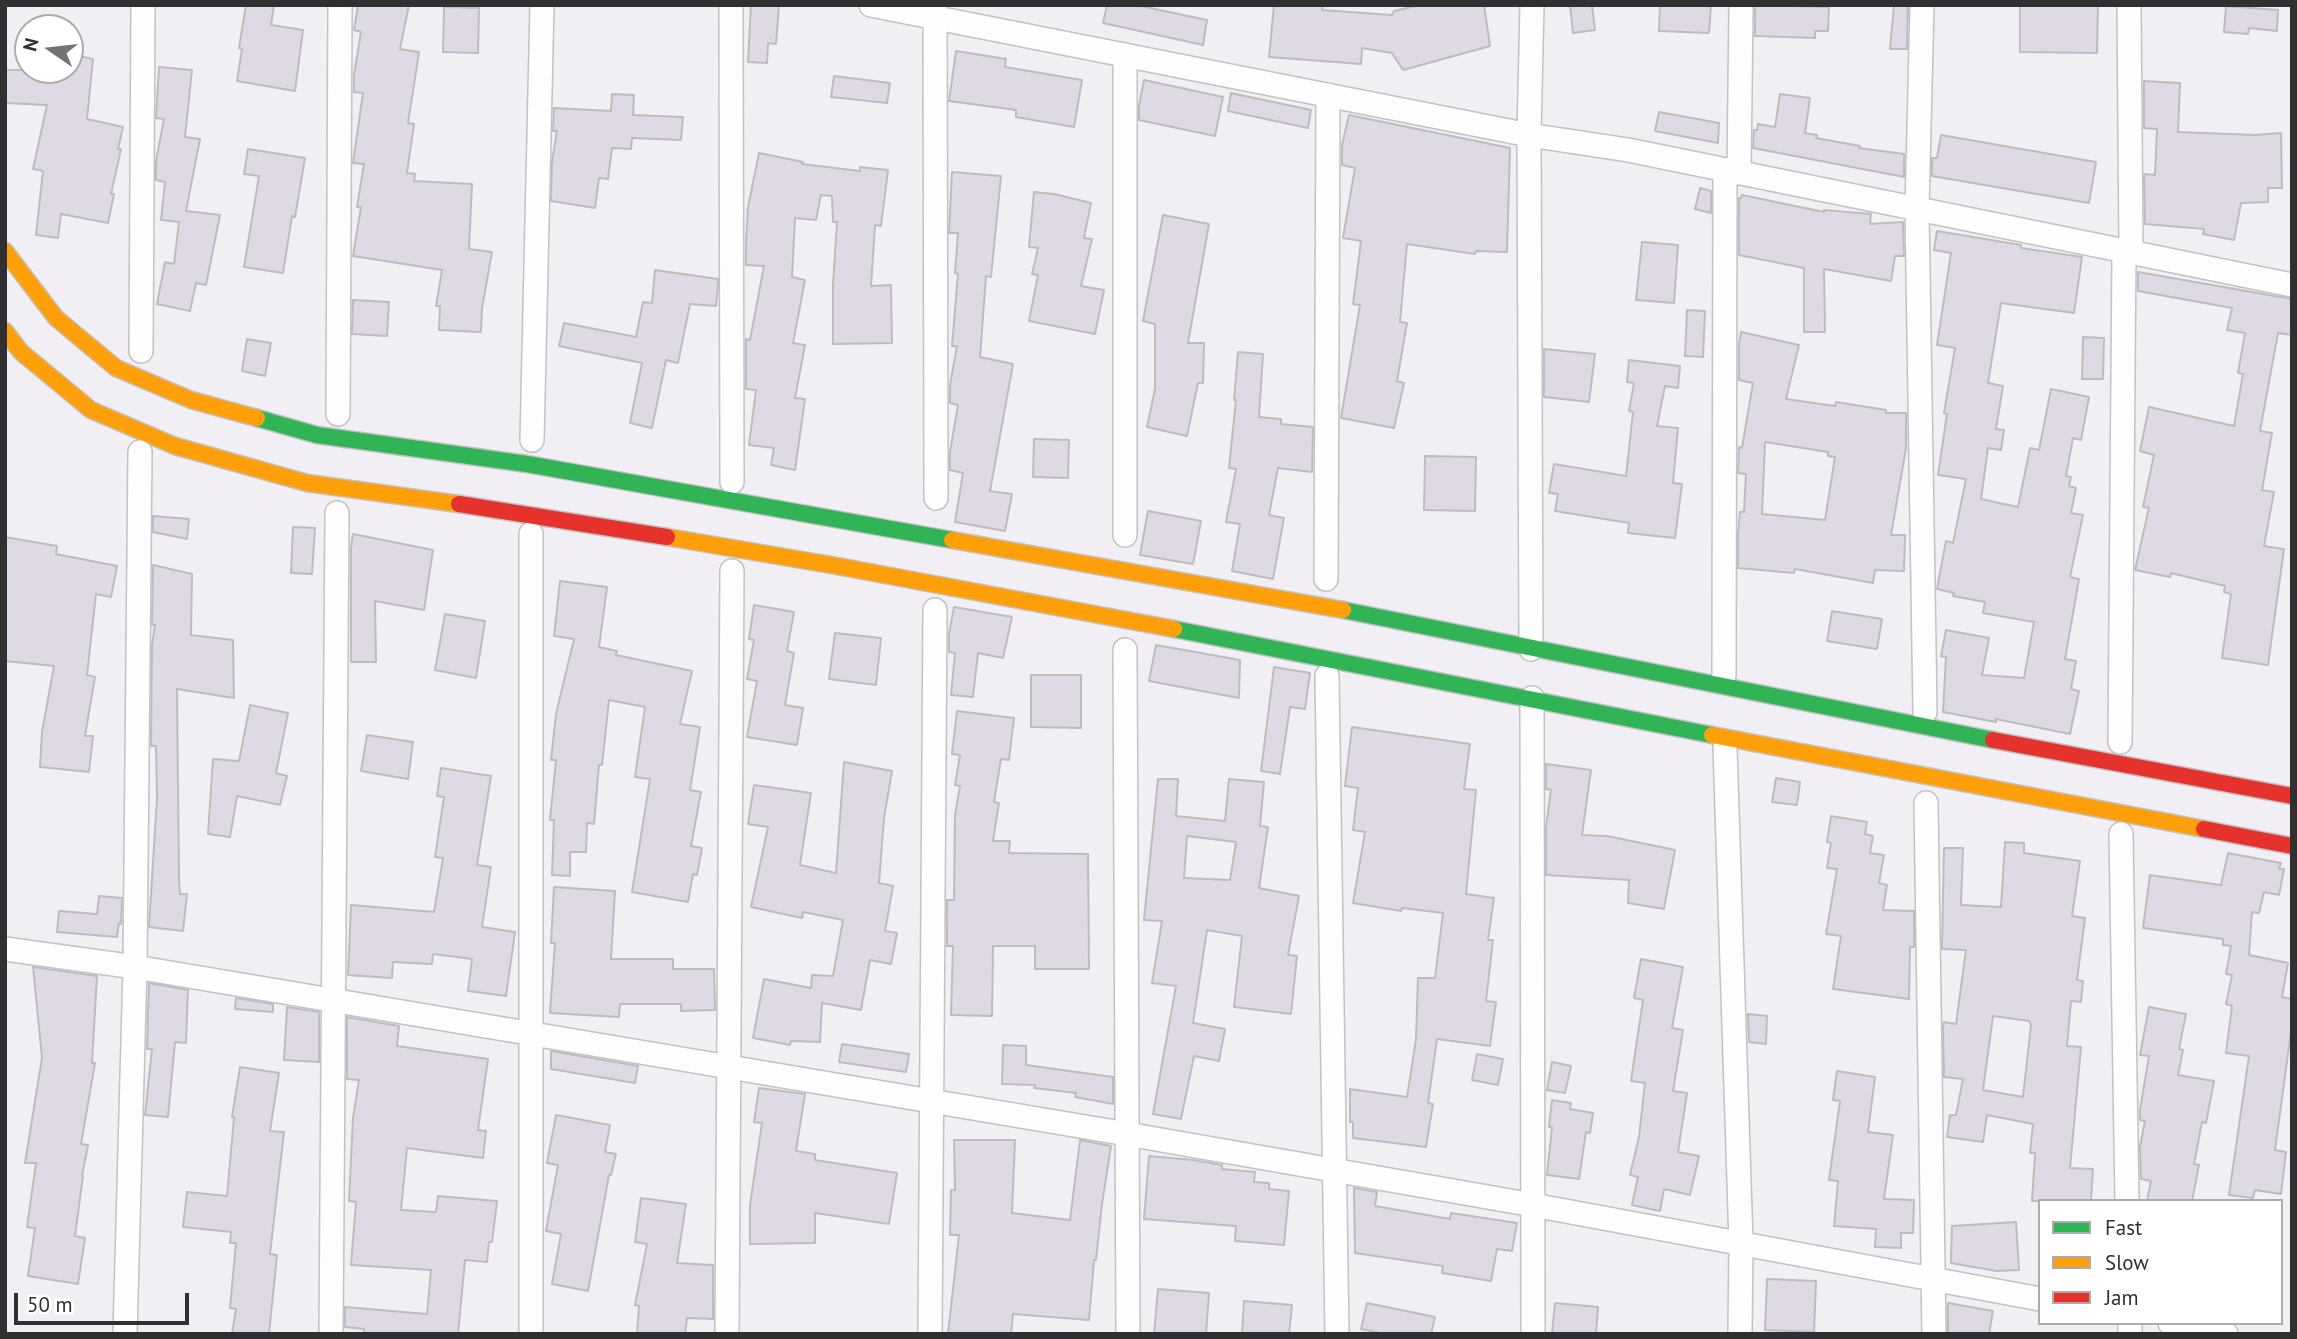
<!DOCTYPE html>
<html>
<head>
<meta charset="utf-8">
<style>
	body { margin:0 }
	#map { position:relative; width:2297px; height:1339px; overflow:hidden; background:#f1eff3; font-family:"PT Sans",sans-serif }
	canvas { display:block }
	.frame { position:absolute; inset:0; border:7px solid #302f32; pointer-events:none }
	.legend { position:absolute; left:2038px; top:1199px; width:245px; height:126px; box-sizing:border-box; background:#fff; border:2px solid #acacad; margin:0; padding:9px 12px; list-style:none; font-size:21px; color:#302f32 }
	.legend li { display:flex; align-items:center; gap:14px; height:35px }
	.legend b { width:35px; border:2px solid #acacad }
	.north { position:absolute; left:14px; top:14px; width:70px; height:70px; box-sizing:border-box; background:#fff; border:2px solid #acacad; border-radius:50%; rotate:284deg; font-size:19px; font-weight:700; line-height:28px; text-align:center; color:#302f32 }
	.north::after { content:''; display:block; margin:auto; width:24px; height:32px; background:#747276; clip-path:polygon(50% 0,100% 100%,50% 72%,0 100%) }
	.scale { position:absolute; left:14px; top:1293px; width:175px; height:32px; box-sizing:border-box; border:4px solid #302f32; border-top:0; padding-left:9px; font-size:21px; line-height:24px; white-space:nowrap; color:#302f32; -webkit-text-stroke:5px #fff; paint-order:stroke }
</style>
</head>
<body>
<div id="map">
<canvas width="2297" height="1339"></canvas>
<div class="frame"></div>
<ul class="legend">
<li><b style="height:9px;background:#30b455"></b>Fast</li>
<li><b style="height:9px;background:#ff9f0a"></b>Slow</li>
<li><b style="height:9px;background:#e5322d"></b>Jam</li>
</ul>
<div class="north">N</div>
<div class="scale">50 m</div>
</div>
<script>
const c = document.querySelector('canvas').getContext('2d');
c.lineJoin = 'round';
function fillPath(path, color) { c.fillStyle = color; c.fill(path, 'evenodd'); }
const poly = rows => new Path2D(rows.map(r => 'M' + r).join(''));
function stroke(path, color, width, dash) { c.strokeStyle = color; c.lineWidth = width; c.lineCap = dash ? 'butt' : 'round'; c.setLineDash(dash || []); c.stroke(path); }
const building = poly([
	[246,5,274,5,271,25,303,30,295,91,237,81,242,49,239,48,246,5],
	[358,5,409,5,400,49,419,52,408,123,414,124,407,173,415,174,414,181,472,184,469,249,492,252,482,308,481,332,439,330,440,306,436,306,442,270,353,256,361,207,357,207,364,164,353,163,363,93,354,92,354,75,361,32,354,30,358,5],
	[751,5,779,5,776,44,768,43,767,63,748,62,751,5],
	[1107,5,1136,5,1207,20,1203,45,1103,23,1107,5],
	[1274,5,1323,5,1322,10,1392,15,1394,11,1420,5,1484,5,1490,46,1403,70,1392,53,1362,48,1361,64,1269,57,1274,5],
	[1570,5,1592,5,1595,30,1573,33,1570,5],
	[1660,5,1711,5,1709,33,1659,31,1660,5],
	[1755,5,1829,7,1828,31,1815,31,1815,38,1755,36,1755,5],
	[1894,5,1908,5,1907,49,1890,49,1894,5],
	[2020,5,2098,5,2097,53,2020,52,2020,5],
	[2226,6,2278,10,2277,31,2249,28,2248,34,2224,32,2226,6],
	[444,7,479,8,478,53,443,52,444,7],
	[956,51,1006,59,1005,67,1082,80,1074,127,1016,117,1016,110,949,101,956,51],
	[70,54,93,59,87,119,123,127,118,149,121,149,111,194,114,194,108,223,61,214,58,238,36,235,43,171,33,169,47,105,5,103,5,70,70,70,70,54],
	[159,67,192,70,185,137,200,139,186,211,220,215,206,285,196,283,190,311,157,304,165,262,174,264,179,222,161,220,165,182,156,180,156,161,164,119,156,118,159,67],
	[834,76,890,83,887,103,831,97,834,76],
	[1144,80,1223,97,1215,136,1139,120,1139,106,1144,80],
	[2144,81,2180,83,2178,132,2255,135,2281,133,2282,188,2268,188,2268,202,2241,203,2234,240,2203,234,2204,229,2145,224,2144,174,2155,175,2157,129,2144,128,2144,81],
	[1231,93,1311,110,1308,128,1228,111,1231,93],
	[612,94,634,95,633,115,683,117,681,140,632,138,631,149,612,148,608,179,599,178,595,208,551,201,552,162,557,131,553,131,554,108,611,111,612,94],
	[1780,94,1810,98,1805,133,1817,135,1816,138,1860,146,1859,148,1904,154,1904,177,1753,148,1754,130,1757,130,1758,124,1775,127,1780,94],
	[1659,112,1719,123,1718,143,1655,131,1659,112],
	[1349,115,1510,148,1507,252,1476,251,1475,254,1407,244,1400,322,1407,323,1397,381,1404,383,1394,428,1341,418,1360,305,1353,304,1361,241,1343,238,1355,168,1342,165,1342,145,1349,115],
	[1941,135,2096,162,2089,203,1932,176,1932,158,1937,158,1941,135],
	[248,149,305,158,295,217,292,216,283,273,244,267,259,176,244,174,248,149],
	[759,153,803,162,802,164,860,171,860,167,888,170,881,226,875,225,871,286,891,285,892,343,833,344,833,285,837,222,833,222,832,196,821,195,816,220,795,218,792,277,805,280,793,343,805,345,795,398,805,399,795,470,771,465,774,448,749,445,756,390,746,389,746,339,750,340,764,266,746,265,746,244,748,207,759,153],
	[952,172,1001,176,991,277,986,276,980,357,1013,364,990,491,1012,494,1005,531,955,522,963,473,950,470,950,452,958,405,950,403,950,385,957,346,952,346,958,274,955,273,958,233,949,233,952,172],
	[1700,188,1711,191,1711,213,1695,209,1700,188],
	[1034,192,1054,194,1091,203,1084,238,1092,239,1081,286,1104,290,1095,334,1029,321,1038,275,1032,274,1038,248,1029,247,1034,192],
	[1742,195,1824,212,1824,210,1871,214,1870,224,1903,222,1904,256,1895,256,1891,281,1824,269,1825,332,1804,332,1804,268,1739,255,1739,198,1741,198,1742,195],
	[1163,215,1209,224,1188,343,1204,343,1203,383,1198,383,1187,436,1147,427,1155,389,1155,324,1143,321,1163,215],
	[1937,231,2021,245,2021,248,2082,257,2074,313,2001,303,1988,383,2003,386,1996,429,2004,430,2001,450,1988,448,1981,499,2018,507,2030,448,2039,450,2051,389,2089,397,2081,440,2073,438,2066,476,2071,477,2069,486,2076,488,2071,513,2083,515,2070,577,2079,579,2065,659,2076,661,2071,689,2079,691,2070,734,1996,719,1996,722,1943,712,1946,657,1941,656,1946,630,1989,638,1982,675,2024,678,2034,622,1983,613,1985,602,1953,596,1954,593,1937,589,1946,541,1953,543,1966,479,1938,475,1947,414,1944,413,1955,348,1937,345,1951,253,1934,250,1937,231],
	[1642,242,1678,245,1674,303,1636,300,1642,242],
	[655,270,718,279,718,286,716,306,690,304,678,363,666,360,652,428,630,423,642,363,559,346,564,323,636,337,643,302,652,303,655,270],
	[2138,272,2292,299,2292,335,2278,333,2260,431,2272,433,2262,490,2274,492,2264,546,2284,549,2268,665,2222,658,2231,594,2224,592,2225,586,2171,573,2170,577,2135,570,2149,508,2143,507,2154,455,2140,451,2149,407,2234,426,2243,374,2238,373,2245,333,2227,330,2232,308,2138,291,2138,272],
	[353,300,389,302,387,336,352,334,353,300],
	[1687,310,1705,311,1703,357,1685,356,1687,310],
	[1741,332,1799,345,1786,399,1835,406,1836,402,1886,410,1886,413,1906,413,1906,448,1891,535,1905,535,1904,571,1875,570,1873,583,1795,569,1794,573,1738,568,1738,535,1740,512,1744,512,1746,474,1738,473,1739,447,1742,448,1753,383,1739,380,1739,344,1741,332],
	[1765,442,1828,452,1828,456,1835,457,1825,520,1762,514,1765,442],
	[2083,337,2104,338,2103,379,2082,379,2083,337],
	[247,339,271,343,265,376,242,371,247,339],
	[1544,349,1595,354,1589,402,1544,397,1544,349],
	[1238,352,1263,354,1259,417,1281,419,1281,424,1313,427,1312,472,1278,468,1269,515,1284,518,1273,579,1232,571,1240,524,1226,522,1236,469,1229,468,1236,400,1234,400,1238,352],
	[1629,360,1680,366,1678,388,1665,386,1657,426,1678,428,1673,483,1682,484,1675,538,1628,533,1629,523,1555,511,1558,494,1549,493,1554,464,1626,476,1633,412,1629,411,1634,383,1627,382,1629,360],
	[1034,439,1069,440,1068,478,1033,477,1034,439],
	[1425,456,1476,457,1475,511,1424,510,1425,456],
	[1148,511,1201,521,1193,564,1140,555,1148,511],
	[153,516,189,519,187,539,153,532,153,516],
	[293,527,315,528,312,574,291,573,293,527],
	[353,534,433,550,424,610,375,601,376,662,351,662,351,547,353,534],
	[5,537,57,546,56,554,117,566,111,597,96,594,87,675,95,677,85,736,93,736,89,772,40,767,42,732,54,666,5,661,5,537],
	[153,565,192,574,191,635,233,640,234,698,177,689,179,878,180,894,187,894,183,931,149,927,157,798,156,746,151,746,152,645,155,625,152,625,153,565],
	[560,581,607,587,599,647,617,651,616,655,692,671,680,724,700,727,690,790,701,792,691,846,702,848,697,875,693,874,688,902,632,892,650,779,635,777,645,707,609,700,602,765,599,765,594,824,587,823,586,852,570,852,570,876,552,875,554,820,550,820,556,760,551,760,556,714,574,639,554,636,560,581],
	[754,605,794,612,787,651,794,653,785,705,803,708,797,745,747,737,757,681,747,679,754,640,749,639,754,605],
	[954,607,1012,617,1003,658,978,653,973,697,951,695,955,653,949,652,949,634,954,607],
	[1832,611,1882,619,1877,649,1827,641,1832,611],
	[445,614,485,621,476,678,435,670,445,614],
	[835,633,881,638,876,685,829,679,835,633],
	[1156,645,1240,660,1239,698,1149,681,1156,645],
	[1274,667,1310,673,1305,709,1290,707,1280,774,1261,771,1274,667],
	[1031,675,1081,675,1081,728,1031,727,1031,675],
	[250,705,288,713,276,773,287,776,280,805,237,796,230,837,208,834,213,759,239,761,250,705],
	[957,711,1014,718,1009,760,1001,759,994,802,999,803,993,841,1010,841,1009,853,1088,854,1089,969,1035,969,1035,946,993,946,992,1016,951,1015,953,946,947,946,947,900,954,900,955,815,960,786,955,785,960,755,952,754,957,711],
	[1352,727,1470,744,1464,789,1476,790,1466,894,1494,898,1488,940,1493,940,1486,1001,1496,1002,1490,1046,1437,1039,1428,1103,1433,1104,1426,1147,1353,1138,1353,1122,1350,1122,1350,1089,1407,1097,1416,1039,1418,978,1435,978,1443,913,1402,908,1401,911,1353,903,1365,832,1353,830,1358,788,1345,786,1352,727],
	[367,735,413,742,408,779,361,771,367,735],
	[844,762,892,771,884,818,879,883,893,886,885,931,897,933,891,964,870,960,861,1010,822,1003,820,1042,791,1041,790,1045,753,1038,764,979,811,988,812,975,833,976,843,920,803,912,802,918,751,907,768,827,748,824,754,785,811,793,800,865,836,873,844,762],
	[1546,764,1591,770,1582,835,1607,836,1675,850,1664,909,1628,903,1629,880,1546,875,1546,827,1551,790,1546,789,1546,764],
	[441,768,491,776,477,865,491,867,482,927,515,932,506,996,468,991,472,959,433,954,432,964,393,962,392,978,348,975,351,905,434,912,443,858,435,857,444,797,437,796,441,768],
	[1776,778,1800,782,1797,805,1772,802,1776,778],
	[1158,779,1178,779,1176,816,1225,821,1229,779,1264,782,1260,826,1268,827,1259,888,1299,896,1288,955,1297,956,1291,1014,1234,1007,1242,936,1207,930,1193,1023,1225,1029,1219,1061,1194,1056,1181,1119,1153,1114,1176,986,1152,983,1162,921,1144,920,1158,779],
	[1187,836,1236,842,1230,880,1184,878,1187,836],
	[1831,816,1867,822,1865,834,1873,836,1870,853,1884,855,1879,883,1887,885,1883,910,1914,911,1914,947,1910,947,1909,999,1833,989,1841,936,1826,934,1837,869,1827,868,1831,843,1827,842,1831,816],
	[2005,842,2024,843,2024,853,2080,861,2072,916,2085,918,2077,980,2083,981,2081,1002,2071,1001,2067,1046,2081,1047,2070,1168,2093,1169,2091,1201,2032,1201,2035,1153,2030,1153,2033,1124,1987,1115,1983,1142,1947,1137,1950,1115,1956,1115,1963,1079,1944,1077,1943,1028,1944,1022,1956,1024,1966,950,1942,949,1944,848,1963,848,1961,905,2001,907,2005,842],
	[1993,1016,2029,1021,2031,1025,2023,1097,1983,1090,1993,1016],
	[2228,853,2281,863,2279,869,2284,869,2279,895,2264,892,2259,913,2252,912,2249,955,2288,963,2282,997,2292,999,2292,1024,2275,1150,2286,1152,2281,1194,2255,1190,2253,1198,2229,1195,2249,1056,2226,1053,2232,1006,2226,1004,2232,975,2226,974,2231,946,2223,945,2223,939,2143,928,2150,875,2221,885,2228,853],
	[554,887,615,891,611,959,673,959,673,969,714,969,715,1010,681,1011,681,1004,620,1004,619,1017,550,1013,555,943,551,943,554,887],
	[99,896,122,898,121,924,119,923,117,937,57,932,59,911,97,914,99,896],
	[1641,959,1683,967,1672,1028,1683,1030,1673,1091,1687,1093,1678,1152,1699,1156,1690,1195,1664,1189,1660,1211,1632,1205,1638,1177,1630,1175,1639,1137,1645,1083,1631,1081,1643,1000,1634,998,1641,959],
	[33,967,97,976,92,1063,95,1063,81,1144,88,1145,82,1176,83,1176,75,1236,85,1238,78,1284,28,1276,35,1228,27,1227,36,1163,25,1163,42,1058,33,967],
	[149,983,188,990,186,1043,175,1042,168,1117,145,1115,152,1049,147,1049,149,983],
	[236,998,273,1004,273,1012,235,1009,236,998],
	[287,1007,319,1012,319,1062,284,1060,287,1007],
	[2149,1007,2186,1014,2179,1049,2183,1050,2178,1075,2214,1081,2206,1123,2202,1122,2194,1164,2199,1165,2192,1201,2147,1201,2151,1181,2141,1179,2140,1146,2145,1121,2140,1120,2140,1110,2149,1056,2140,1055,2149,1007],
	[1748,1014,1767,1016,1766,1044,1749,1042,1748,1014],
	[347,1017,399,1026,397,1046,488,1059,478,1130,486,1131,483,1158,407,1148,401,1210,436,1212,438,1196,497,1201,492,1242,489,1242,487,1262,465,1260,458,1334,364,1334,364,1329,345,1327,345,1307,427,1314,431,1270,351,1265,356,1202,349,1201,353,1118,359,1080,347,1079,347,1017],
	[842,1044,909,1054,906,1072,839,1062,842,1044],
	[1003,1045,1026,1046,1026,1065,1113,1077,1113,1104,1075,1097,1076,1093,1034,1088,1035,1085,1002,1084,1003,1045],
	[551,1051,638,1066,635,1083,551,1069,551,1051],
	[1477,1054,1503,1059,1498,1085,1472,1080,1477,1054],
	[1552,1062,1571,1066,1565,1093,1547,1090,1552,1062],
	[240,1067,279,1073,270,1131,284,1132,270,1254,277,1255,269,1334,232,1334,236,1309,230,1308,236,1243,230,1243,231,1232,183,1227,187,1192,227,1196,234,1117,232,1117,240,1067],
	[1837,1071,1875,1077,1868,1132,1893,1135,1884,1199,1914,1200,1913,1233,1901,1233,1901,1248,1875,1247,1876,1229,1834,1226,1838,1181,1829,1180,1840,1101,1833,1100,1837,1071],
	[759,1088,805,1094,796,1151,815,1154,815,1160,897,1173,889,1224,815,1213,815,1243,750,1244,750,1205,762,1123,754,1122,759,1088],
	[1552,1100,1571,1103,1570,1109,1593,1113,1590,1133,1586,1132,1579,1179,1547,1175,1552,1127,1549,1127,1552,1100],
	[556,1115,610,1125,605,1152,616,1154,611,1175,609,1175,588,1291,552,1284,561,1234,546,1231,558,1165,547,1163,556,1115],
	[954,1140,1015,1140,1012,1213,1070,1220,1080,1140,1111,1146,1102,1204,1096,1260,1094,1260,1089,1320,1013,1314,1011,1334,948,1334,959,1235,950,1235,951,1190,955,1190,954,1140],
	[1149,1156,1193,1160,1222,1165,1222,1169,1255,1172,1254,1182,1269,1183,1269,1189,1289,1191,1284,1245,1235,1241,1236,1226,1144,1219,1149,1156],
	[1354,1188,1377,1192,1375,1206,1450,1219,1451,1213,1517,1223,1512,1251,1497,1249,1491,1281,1442,1273,1443,1266,1355,1253,1354,1188],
	[641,1198,686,1204,677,1263,713,1265,713,1319,687,1318,685,1334,637,1334,639,1306,635,1305,647,1244,635,1242,641,1198],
	[2016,1222,2019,1270,1996,1271,1951,1263,1952,1226,2016,1222],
	[1767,1279,1816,1281,1814,1332,1765,1330,1767,1279],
	[1158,1289,1209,1293,1206,1334,1154,1334,1158,1289],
	[1244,1301,1292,1305,1289,1334,1242,1334,1244,1301],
	[1367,1303,1435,1317,1431,1334,1385,1334,1361,1329,1367,1303],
	[1555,1303,1598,1307,1596,1334,1552,1334,1555,1303],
	[1948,1303,1993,1311,1989,1334,1948,1334,1948,1303]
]);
fillPath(building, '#ded9e4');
stroke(building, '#bdbcbf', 2);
const street = poly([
	[731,5,732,482],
	[871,5,1529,135,1628,150,2292,285],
	[935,5,936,498],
	[1922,5,1917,209,1925,712],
	[2129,5,2131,252],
	[1739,173,1741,5],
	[141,351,143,5],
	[338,414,340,5],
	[532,440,542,5],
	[531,534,531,1334],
	[1125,535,1125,55],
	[1326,579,1328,95],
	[1531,649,1529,135,1532,5],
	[1125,650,1128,1334],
	[1724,675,1725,170],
	[1327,676,1337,1334],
	[1532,698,1533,1334],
	[2120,742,2124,251],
	[1725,747,1741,1243,1740,1334],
	[1926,803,1934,1334],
	[2121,834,2127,1201],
	[5,949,135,967,1127,1134,1533,1205,2040,1299],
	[2170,1323,2226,1334],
	[125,1334,135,967,140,452],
	[331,1334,337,513],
	[727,1334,732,571],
	[930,1334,935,610],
	[2130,1334,2130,1323]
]);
const fast = poly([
	[257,418,317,435,527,464,952,540],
	[1343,610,1993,740],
	[1174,629,1712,735]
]);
const slow = poly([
	[5,251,56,318,116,368,191,400,257,418],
	[5,331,21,352,91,410,175,446,307,483,459,504],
	[667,537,837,566,1174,629],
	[952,540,1343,610],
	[1712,735,2204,829]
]);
const jam = poly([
	[459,504,667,537],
	[1993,740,2292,796],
	[2204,829,2292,846]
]);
stroke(street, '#c2c1c4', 26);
stroke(fast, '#c2c1c4', 19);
stroke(slow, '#c2c1c4', 19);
stroke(jam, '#c2c1c4', 19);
stroke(street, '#fdfdfd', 23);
stroke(fast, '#30b455', 16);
stroke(slow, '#ff9f0a', 16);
stroke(jam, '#e5322d', 16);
</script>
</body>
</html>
